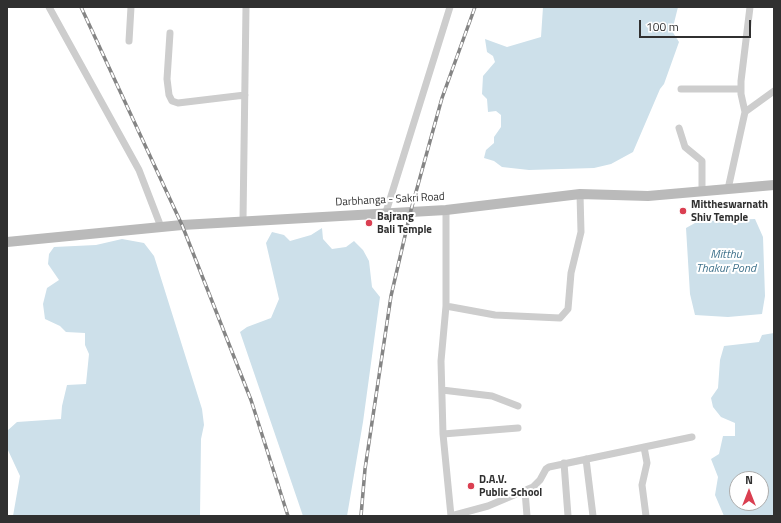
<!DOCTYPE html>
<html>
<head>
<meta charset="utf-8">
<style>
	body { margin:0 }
	#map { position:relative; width:781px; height:523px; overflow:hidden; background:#fff; font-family:"Titillium Web",sans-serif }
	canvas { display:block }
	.frame { position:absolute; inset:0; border:8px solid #303030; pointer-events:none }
	.north { position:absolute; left:729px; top:471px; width:40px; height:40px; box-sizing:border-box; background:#fff; border:1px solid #acacac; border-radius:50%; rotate:0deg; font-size:11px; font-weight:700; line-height:16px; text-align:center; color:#303030 }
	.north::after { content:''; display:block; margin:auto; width:14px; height:18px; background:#da3f51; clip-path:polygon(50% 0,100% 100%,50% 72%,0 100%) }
	.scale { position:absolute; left:639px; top:20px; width:112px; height:18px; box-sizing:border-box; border:2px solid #303030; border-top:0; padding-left:5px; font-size:12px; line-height:14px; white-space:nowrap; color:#303030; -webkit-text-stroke:3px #fff; paint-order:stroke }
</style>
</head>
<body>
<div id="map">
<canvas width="781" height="523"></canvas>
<div class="frame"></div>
<div class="north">N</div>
<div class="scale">100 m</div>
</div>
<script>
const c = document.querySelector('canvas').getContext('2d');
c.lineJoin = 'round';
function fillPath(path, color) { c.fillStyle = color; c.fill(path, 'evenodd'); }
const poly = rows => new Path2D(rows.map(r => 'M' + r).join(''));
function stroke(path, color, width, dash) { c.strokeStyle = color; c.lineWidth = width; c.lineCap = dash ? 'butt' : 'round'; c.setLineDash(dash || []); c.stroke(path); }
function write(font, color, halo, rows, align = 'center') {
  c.font = font + ' "Titillium Web",sans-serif'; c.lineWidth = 4; c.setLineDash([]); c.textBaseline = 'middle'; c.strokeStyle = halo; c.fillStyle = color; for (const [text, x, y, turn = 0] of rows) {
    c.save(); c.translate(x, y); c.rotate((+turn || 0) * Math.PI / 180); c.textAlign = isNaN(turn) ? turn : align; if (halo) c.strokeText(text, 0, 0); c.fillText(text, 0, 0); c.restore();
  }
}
fillPath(poly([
	[543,7,678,7,672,31,679,42,664,84,660,89,633,152,611,164,594,168,529,170,502,167,494,161,484,158,486,150,494,143,494,137,501,127,501,115,496,111,488,112,487,99,482,94,483,76,495,62,493,56,487,52,485,39,507,47,541,37],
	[755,219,763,237,765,296,762,314,728,317,695,315,690,294,686,228,695,223,706,221],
	[322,228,323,239,332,249,346,247,354,241,363,250,369,261,372,287,380,297,363,422,347,516,303,516,240,332,247,327,271,318,279,299,266,243,272,232,284,235,290,241,311,235],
	[122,239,144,243,154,256,202,409,204,425,201,439,200,516,13,516,20,476,7,448,7,431,17,422,61,419,62,406,67,385,86,384,89,354,85,345,85,333,66,332,60,326,45,319,43,304,47,288,59,280,48,264,49,254,54,247,96,245],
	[774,333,774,516,724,516,715,495,718,477,711,459,719,454,723,436,735,436,735,423,721,417,713,407,711,398,718,388,720,360,724,346,759,342,762,335],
	[737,479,761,479,761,503,737,503]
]), '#cde0ea');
stroke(poly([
	[49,7,139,170,161,227],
	[170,33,167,79,169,95,172,101,178,103,245,95],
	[129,41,131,7],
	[681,89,741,89],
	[745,112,741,94,741,81,750,7],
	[679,128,685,147,702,161,702,191],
	[728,189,745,112,774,91],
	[446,210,446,306,441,361,443,434,451,516],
	[386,212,450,7],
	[243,220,246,7],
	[446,306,495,315,560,318,568,309,571,273,581,232,580,194],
	[442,390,492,396,518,406],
	[443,434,518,428],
	[644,447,647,463,642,485,646,516],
	[586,459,593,516],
	[564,463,568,516],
	[525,491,527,516],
	[451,516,488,506,533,487,540,480,546,469,549,467,692,437]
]), '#cdcdcd', 7);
stroke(poly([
	[7,242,182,225,446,210,580,194,648,196,774,185]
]), '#bababa', 10);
const rail = poly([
	[81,7,182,225,251,400,288,516],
	[361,516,365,469,391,296,411,210,442,98,475,7]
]);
stroke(rail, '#858585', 3.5);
stroke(rail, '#fff', 2, [6]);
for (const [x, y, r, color] of [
	[683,211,4,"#da3f51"],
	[369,223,4,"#da3f51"],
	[471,486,4,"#da3f51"]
]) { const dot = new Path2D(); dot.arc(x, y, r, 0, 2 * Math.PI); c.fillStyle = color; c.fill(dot); stroke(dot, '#fff', 1.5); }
write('11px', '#303030', '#fff', [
	["Darbhanga - Sakri Road",390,200,-3]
]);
write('bold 11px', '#303030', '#fff', [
	["Mittheswarnath",691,205],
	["Shiv Temple",691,218],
	["Bajrang",377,217],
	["Bali Temple",377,230],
	["D.A.V.",479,480],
	["Public School",479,493]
], 'left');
write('italic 12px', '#42748d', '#fff', [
	["Mitthu",726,255],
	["Thakur Pond",726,269]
]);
</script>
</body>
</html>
